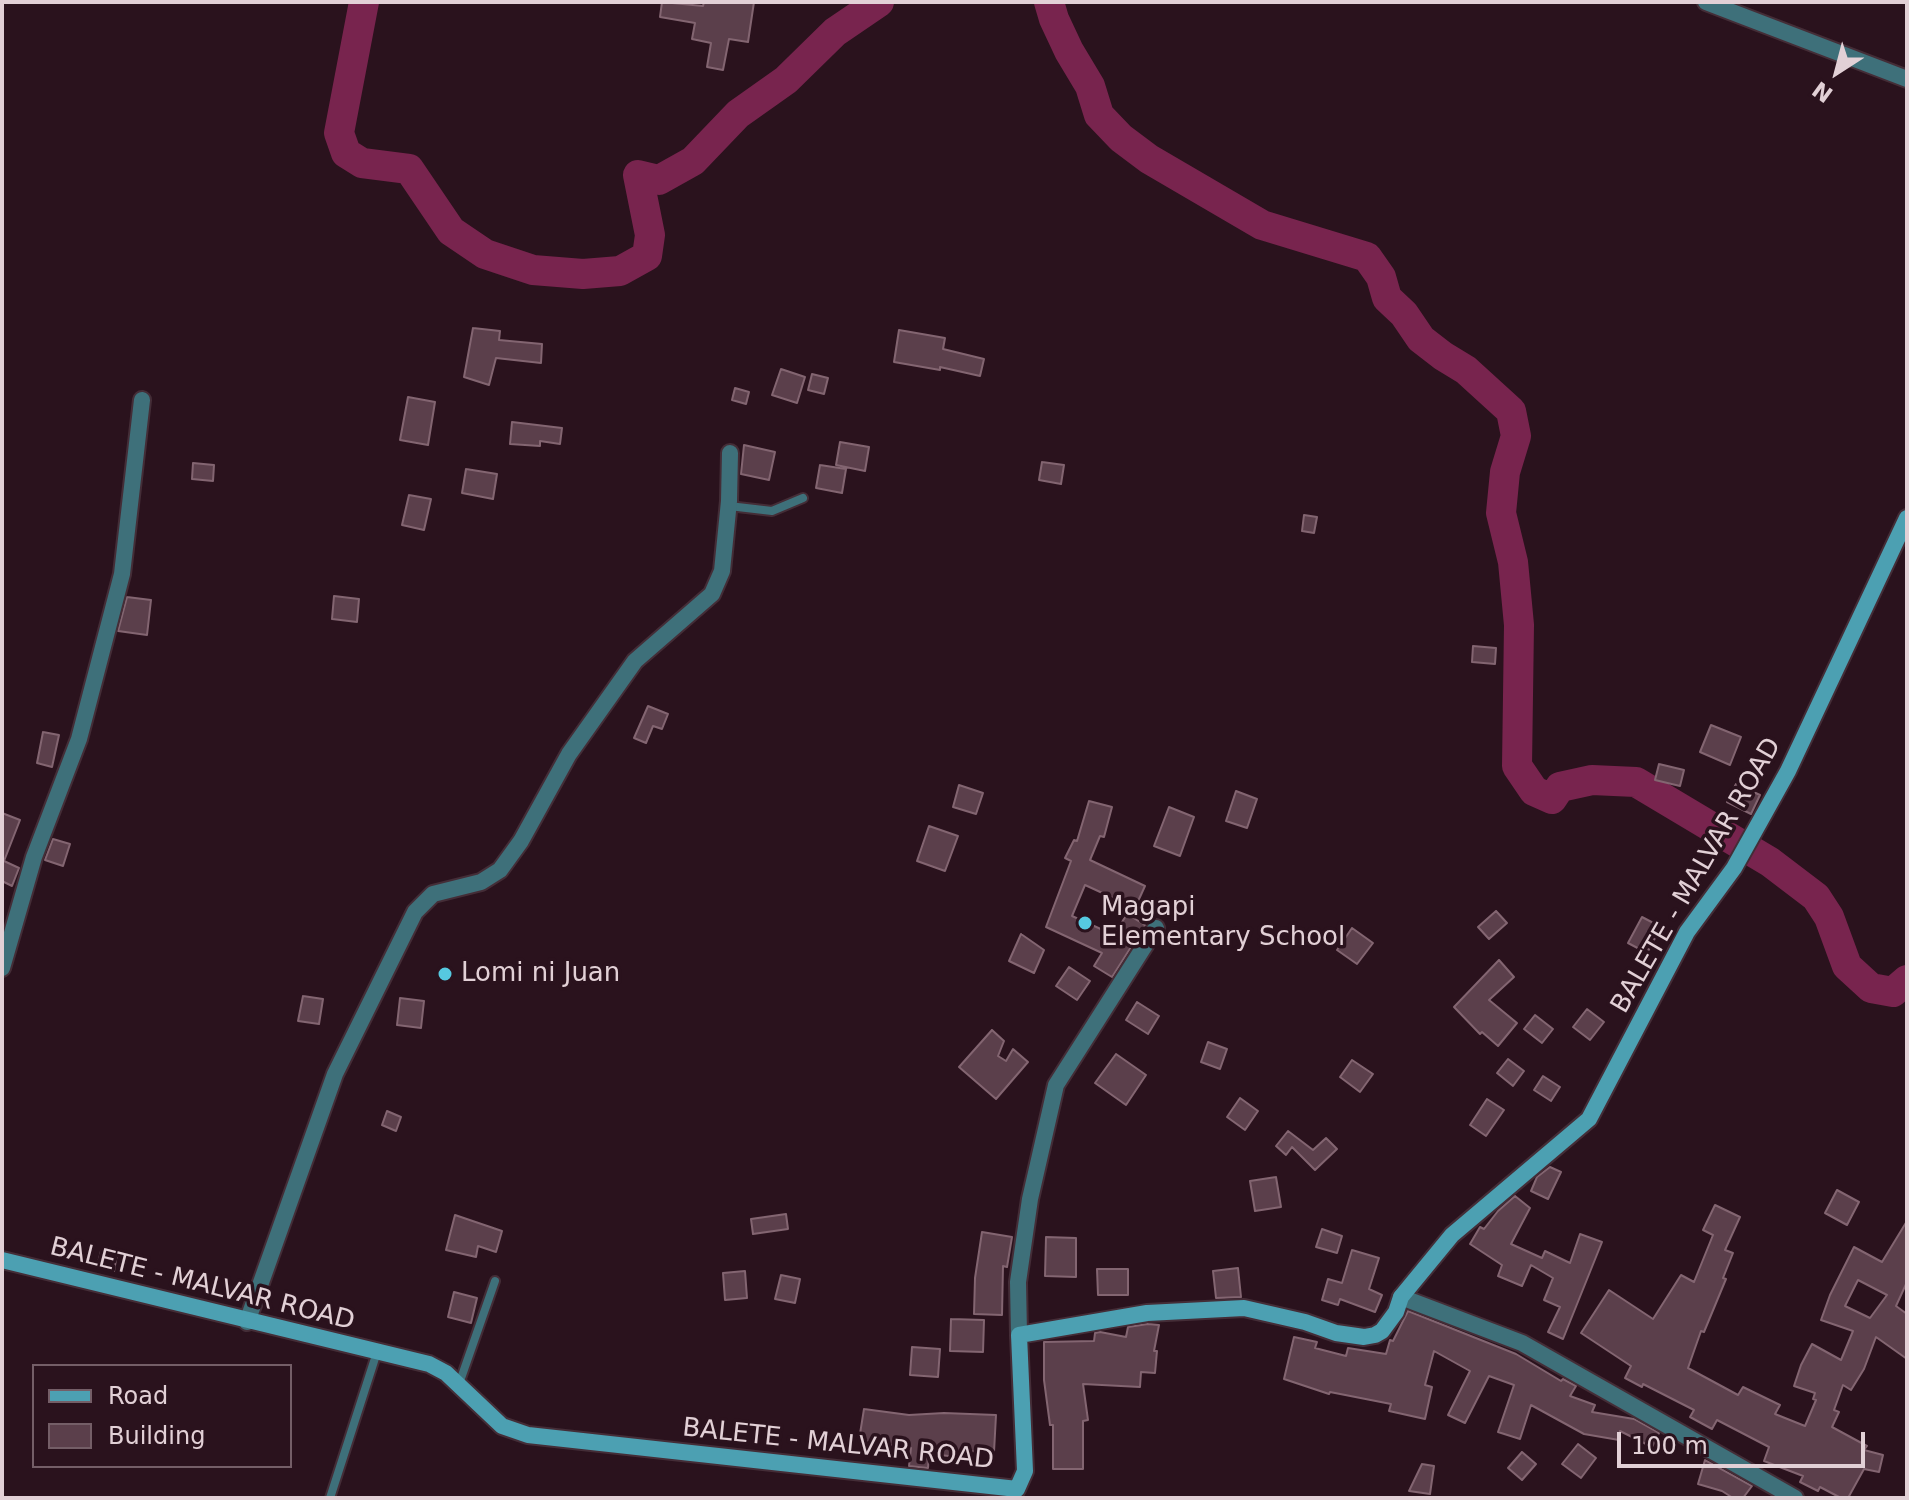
<!DOCTYPE html>
<html>
<head>
<meta charset="utf-8">
<style>
	body { margin:0 }
	#map { position:relative; width:1909px; height:1500px; overflow:hidden; background:#2a121d; font-family:"DejaVu Sans",sans-serif }
	canvas { display:block }
	.frame { position:absolute; inset:0; border:4px solid #e2d0d6; pointer-events:none }
	.legend { position:absolute; left:32px; top:1364px; width:260px; height:104px; box-sizing:border-box; background:#2a121d; border:2px solid #745e67; margin:0; padding:10px 14px; list-style:none; font-size:24px; color:#e2d0d6 }
	.legend li { display:flex; align-items:center; gap:16px; height:40px }
	.legend b { width:40px; border:2px solid #745e67 }
	.north { position:absolute; left:1797px; top:32px; width:80px; height:80px; -webkit-text-stroke:6px #2a121d; paint-order:stroke; rotate:216deg; font-size:22px; font-weight:700; line-height:32px; text-align:center; color:#e2d0d6 }
	.north::after { content:''; display:block; margin:auto; width:28px; height:36px; background:#e2d0d6; clip-path:polygon(50% 0,100% 100%,50% 72%,0 100%) }
	.scale { position:absolute; left:1617px; top:1432px; width:248px; height:36px; box-sizing:border-box; border:4px solid #e2d0d6; border-top:0; padding-left:10px; font-size:24px; line-height:28px; white-space:nowrap; color:#e2d0d6; -webkit-text-stroke:6px #2a121d; paint-order:stroke }
</style>
</head>
<body>
<div id="map">
<canvas width="1909" height="1500"></canvas>
<div class="frame"></div>
<ul class="legend">
<li><b style="height:10px;background:#4ca0b2"></b>Road</li>
<li><b style="height:22px;background:#5b3f4b"></b>Building</li>
</ul>
<div class="north">N</div>
<div class="scale">100 m</div>
</div>
<script>
const c = document.querySelector('canvas').getContext('2d');
c.lineJoin = 'round';
const poly = rows => new Path2D(rows.map(r => 'M' + r).join(''));
function stroke(path, color, width, dash) { c.strokeStyle = color; c.lineWidth = width; c.lineCap = dash ? 'butt' : 'round'; c.setLineDash(dash || []); c.stroke(path); }
function fillPath(path, color) { c.fillStyle = color; c.fill(path, 'evenodd'); }
function write(font, color, halo, rows, align = 'center') {
  c.font = font + ' "DejaVu Sans",sans-serif'; c.lineWidth = 7; c.setLineDash([]); c.textBaseline = 'middle'; c.strokeStyle = halo; c.fillStyle = color; for (const [text, x, y, turn = 0] of rows) {
    c.save(); c.translate(x, y); c.rotate((+turn || 0) * Math.PI / 180); c.textAlign = isNaN(turn) ? turn : align; if (halo) c.strokeText(text, 0, 0); c.fillText(text, 0, 0); c.restore();
  }
}
stroke(poly([
	[364,2,339,133,346,153,362,163,409,169,451,231,485,254,533,270,583,274,620,271,647,256,650,235,638,175,659,180,693,161,738,114,786,80,835,32,879,2],
	[1049,2,1054,19,1069,51,1090,86,1099,115,1121,138,1149,159,1262,225,1367,257,1381,277,1387,298,1404,314,1421,339,1443,356,1466,370,1511,411,1516,436,1505,472,1501,513,1513,562,1519,625,1517,766,1534,791,1552,799,1560,787,1592,780,1636,782,1770,862,1816,897,1829,917,1847,966,1871,988,1893,992,1907,980]
]), '#78244e', 30);
const building = poly([
	[662,2,703,6,704,2,754,2,748,42,729,39,723,70,707,67,711,43,692,39,695,23,660,17,662,2],
	[473,328,500,331,499,340,542,344,541,363,496,358,489,385,464,377,473,328],
	[899,330,945,338,943,349,984,359,980,376,940,367,940,370,894,362,899,330],
	[781,369,805,377,797,403,772,395,781,369],
	[812,374,828,378,824,394,808,390,812,374],
	[735,388,749,392,746,404,732,400,735,388],
	[408,397,435,402,428,445,400,440,408,397],
	[512,422,562,428,560,444,540,441,540,446,510,444,512,422],
	[840,442,869,447,865,471,836,465,840,442],
	[744,445,775,452,769,480,741,474,744,445],
	[1042,462,1064,465,1061,484,1039,480,1042,462],
	[193,463,214,465,213,481,192,479,193,463],
	[820,465,846,469,842,493,816,488,820,465],
	[466,469,497,474,493,499,462,493,466,469],
	[409,495,431,499,424,530,402,525,409,495],
	[1304,515,1317,517,1314,533,1302,531,1304,515],
	[334,596,359,599,357,622,332,619,334,596],
	[127,597,151,600,147,635,118,631,127,597],
	[1473,646,1496,648,1495,664,1472,662,1473,646],
	[648,706,668,714,662,729,653,726,646,743,634,738,648,706],
	[1711,725,1741,737,1730,765,1700,752,1711,725],
	[43,732,59,735,52,767,37,763,43,732],
	[1659,764,1684,770,1680,786,1655,780,1659,764],
	[1736,784,1760,795,1751,814,1727,802,1736,784],
	[959,785,983,793,976,814,953,807,959,785],
	[1236,791,1257,799,1247,828,1226,821,1236,791],
	[1089,801,1112,807,1104,837,1100,836,1090,860,1145,886,1135,908,1085,885,1072,916,1114,935,1127,914,1145,925,1112,977,1094,966,1102,953,1046,927,1071,861,1065,858,1074,840,1077,841,1089,801],
	[1169,807,1194,817,1180,856,1154,846,1169,807],
	[2,813,20,820,4,861,19,868,12,886,2,881,2,813],
	[929,826,958,836,945,871,917,861,929,826],
	[53,839,70,844,63,866,45,860,53,839],
	[1496,911,1507,923,1489,939,1478,927,1496,911],
	[1642,917,1661,927,1647,953,1628,943,1642,917],
	[1352,928,1373,943,1357,964,1337,950,1352,928],
	[1021,934,1044,950,1034,973,1009,961,1021,934],
	[1499,960,1514,977,1489,1000,1517,1023,1498,1046,1482,1032,1480,1034,1454,1007,1499,960],
	[1069,967,1090,981,1077,1000,1056,986,1069,967],
	[303,996,323,999,319,1024,298,1021,303,996],
	[400,998,424,1001,421,1028,397,1025,400,998],
	[1137,1002,1159,1016,1148,1034,1126,1020,1137,1002],
	[1587,1009,1604,1022,1590,1040,1573,1027,1587,1009],
	[1535,1015,1553,1029,1542,1043,1524,1029,1535,1015],
	[992,1030,1004,1041,998,1056,1006,1061,1013,1049,1028,1062,996,1099,959,1067,992,1030],
	[1208,1042,1227,1049,1220,1069,1201,1062,1208,1042],
	[1116,1054,1146,1075,1126,1105,1095,1083,1116,1054],
	[1508,1059,1524,1071,1513,1086,1497,1073,1508,1059],
	[1352,1060,1373,1074,1360,1092,1340,1077,1352,1060],
	[1543,1076,1560,1087,1551,1101,1534,1090,1543,1076],
	[1240,1098,1258,1111,1245,1130,1227,1117,1240,1098],
	[1487,1099,1504,1110,1486,1136,1470,1125,1487,1099],
	[387,1111,401,1117,396,1131,382,1125,387,1111],
	[1288,1131,1313,1150,1326,1138,1337,1149,1315,1170,1292,1147,1286,1155,1276,1146,1288,1131],
	[1550,1167,1561,1172,1548,1199,1531,1191,1537,1177,1550,1167],
	[1276,1177,1281,1207,1255,1211,1250,1181,1276,1177],
	[1837,1190,1859,1202,1847,1225,1825,1213,1837,1190],
	[1515,1196,1530,1208,1511,1244,1542,1258,1545,1251,1570,1263,1580,1234,1602,1242,1563,1339,1548,1332,1560,1307,1544,1300,1553,1278,1531,1265,1522,1286,1498,1276,1502,1265,1470,1244,1480,1227,1484,1229,1498,1211,1515,1196],
	[1715,1205,1740,1217,1725,1250,1733,1253,1723,1278,1726,1279,1704,1332,1701,1331,1688,1368,1738,1395,1743,1387,1780,1405,1775,1414,1805,1426,1816,1400,1813,1399,1815,1393,1794,1386,1801,1365,1812,1344,1841,1360,1853,1331,1821,1320,1830,1295,1854,1247,1882,1262,1907,1221,1907,1282,1896,1306,1907,1314,1907,1359,1876,1337,1864,1369,1851,1390,1843,1385,1834,1410,1839,1412,1832,1427,1867,1446,1864,1450,1883,1455,1879,1472,1864,1469,1848,1498,1841,1498,1820,1487,1818,1491,1800,1482,1803,1476,1764,1461,1769,1447,1717,1420,1712,1429,1690,1417,1694,1410,1643,1384,1642,1387,1625,1378,1631,1366,1581,1333,1609,1290,1653,1319,1681,1275,1694,1282,1713,1235,1703,1230,1715,1205],
	[1858,1280,1887,1295,1870,1318,1845,1306,1858,1280],
	[786,1214,788,1229,753,1234,751,1219,786,1214],
	[455,1215,502,1231,496,1252,478,1246,476,1257,446,1250,455,1215],
	[1322,1229,1342,1236,1337,1253,1316,1247,1322,1229],
	[982,1232,1012,1237,1007,1267,1003,1266,1002,1315,974,1314,975,1278,982,1232],
	[1046,1237,1076,1238,1076,1277,1045,1276,1046,1237],
	[1352,1250,1379,1258,1369,1289,1382,1295,1375,1312,1340,1299,1338,1305,1322,1300,1328,1279,1342,1283,1352,1250],
	[101,1251,117,1254,114,1271,97,1267,101,1251],
	[1238,1268,1241,1297,1216,1298,1213,1271,1238,1268],
	[1097,1269,1128,1269,1128,1295,1098,1295,1097,1269],
	[745,1271,747,1298,725,1300,723,1273,745,1271],
	[781,1275,800,1279,795,1303,775,1299,781,1275],
	[454,1292,477,1298,471,1323,448,1317,454,1292],
	[1408,1311,1516,1354,1561,1381,1563,1379,1576,1386,1570,1396,1595,1405,1592,1412,1634,1419,1659,1433,1652,1447,1620,1431,1619,1440,1584,1434,1531,1405,1520,1439,1498,1432,1514,1385,1489,1376,1465,1423,1448,1415,1470,1371,1434,1351,1425,1385,1432,1387,1425,1419,1389,1411,1391,1404,1330,1392,1329,1394,1284,1379,1294,1337,1317,1342,1315,1348,1346,1356,1348,1348,1386,1354,1390,1340,1393,1341,1408,1311],
	[951,1319,984,1320,983,1352,950,1351,951,1319],
	[1148,1324,1159,1325,1154,1351,1157,1351,1155,1373,1141,1372,1140,1387,1083,1384,1088,1420,1083,1421,1083,1469,1053,1469,1053,1425,1050,1425,1044,1380,1044,1342,1094,1341,1095,1333,1100,1332,1126,1337,1128,1327,1148,1324],
	[912,1347,940,1349,938,1377,910,1375,912,1347],
	[864,1409,909,1415,944,1413,996,1415,994,1452,970,1451,969,1458,929,1454,928,1468,909,1466,911,1448,859,1440,864,1409],
	[1578,1444,1596,1458,1581,1478,1562,1464,1578,1444],
	[1522,1452,1536,1464,1522,1480,1508,1468,1522,1452],
	[1705,1460,1752,1486,1743,1498,1733,1498,1722,1491,1698,1484,1705,1460],
	[1422,1464,1434,1466,1430,1494,1409,1491,1422,1464]
]);
fillPath(building, '#5b3f4b');
stroke(building, '#836571', 2);
const service = poly([
	[729,506,772,511,803,498],
	[459,1384,495,1281],
	[330,1498,377,1352]
]);
const minor = poly([
	[1706,2,1907,79],
	[2,968,34,857,79,739,122,574,142,400],
	[1401,1297,1522,1343,1795,1498],
	[247,1322,335,1074,415,912,433,894,481,882,500,870,521,841,569,754,635,661,712,594,722,571,729,501,730,453],
	[1019,1335,1018,1282,1030,1199,1056,1085,1156,928]
]);
const secondary = poly([
	[2,1260,429,1364,446,1373,502,1426,528,1435,1017,1489,1025,1471,1019,1335,1147,1313,1244,1308,1305,1322,1336,1333,1364,1337,1375,1335,1382,1331,1396,1312,1401,1297,1452,1235,1589,1119,1687,932,1734,868,1788,771,1907,518]
]);
stroke(service, '#442d37', 12);
stroke(minor, '#442d37', 20);
stroke(secondary, '#442d37', 20);
stroke(service, '#3e707a', 8);
stroke(minor, '#3e707a', 16);
stroke(secondary, '#4ca0b2', 16);
for (const [x, y, r, color] of [
	[1085,923,8,"#56c9e0"],
	[445,974,8,"#56c9e0"]
]) { const dot = new Path2D(); dot.arc(x, y, r, 0, 2 * Math.PI); c.fillStyle = color; c.fill(dot); stroke(dot, '#2a121d', 3); }
write('26px', '#e2d0d6', '#2a121d', [
	["BALETE - MALVAR ROAD",1697,876,-60],
	["BALETE - MALVAR ROAD",202,1285,14],
	["BALETE - MALVAR ROAD",838,1445,6]
]);
write('26px', '#e2d0d6', '#2a121d', [
	["Magapi",1101,908],
	["Elementary School",1101,938],
	["Lomi ni Juan",461,974]
], 'left');
</script>
</body>
</html>
